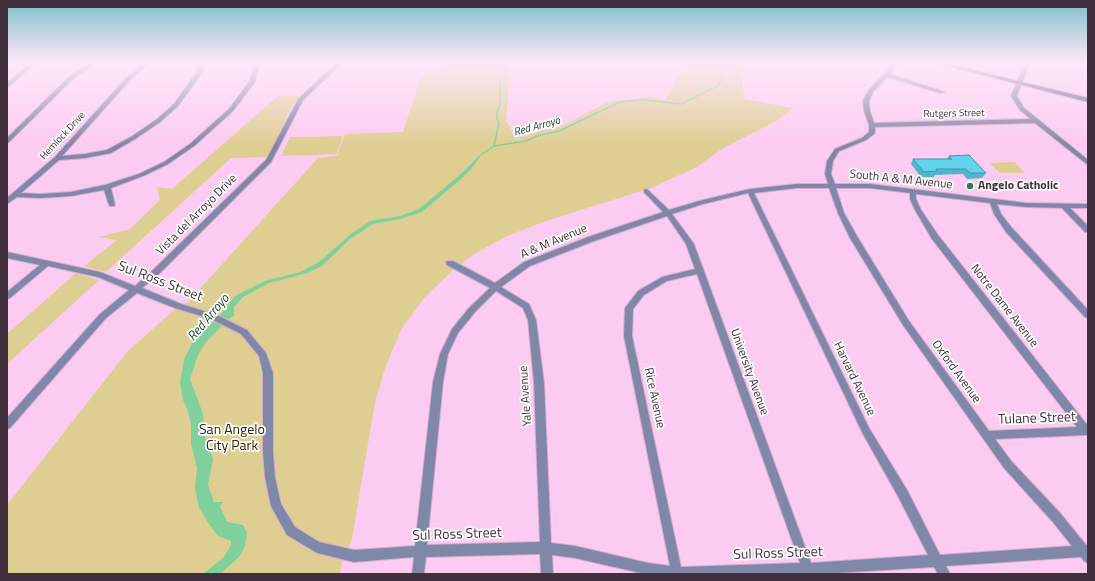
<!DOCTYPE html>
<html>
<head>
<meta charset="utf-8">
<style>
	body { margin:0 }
	#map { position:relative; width:1095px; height:581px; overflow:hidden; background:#fccbf1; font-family:"Titillium Web",sans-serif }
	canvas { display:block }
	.frame { position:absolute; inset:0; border:8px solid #422f3d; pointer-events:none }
</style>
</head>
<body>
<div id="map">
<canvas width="1095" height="581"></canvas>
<div class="frame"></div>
</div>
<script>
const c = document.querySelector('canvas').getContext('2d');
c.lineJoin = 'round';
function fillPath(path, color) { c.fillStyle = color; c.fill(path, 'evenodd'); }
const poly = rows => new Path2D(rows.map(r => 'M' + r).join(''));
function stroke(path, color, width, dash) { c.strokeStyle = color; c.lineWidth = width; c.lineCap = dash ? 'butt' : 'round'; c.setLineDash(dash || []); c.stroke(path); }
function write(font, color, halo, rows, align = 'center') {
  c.font = font + ' "Titillium Web",sans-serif'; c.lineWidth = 3.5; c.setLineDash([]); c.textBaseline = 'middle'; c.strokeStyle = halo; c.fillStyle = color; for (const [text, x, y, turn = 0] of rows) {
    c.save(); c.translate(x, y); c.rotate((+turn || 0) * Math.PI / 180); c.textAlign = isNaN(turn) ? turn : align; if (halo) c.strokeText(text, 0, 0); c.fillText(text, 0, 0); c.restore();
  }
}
fillPath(poly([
	[452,63,511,63,506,120,515,137,524,137,542,130,558,128,608,102,647,97,665,99,686,66,687,63,741,63,744,99,793,108,775,122,725,147,695,168,651,188,546,221,507,236,474,254,453,270,425,297,402,328,386,365,375,402,352,539,342,562,340,574,7,574,7,505,127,352,174,310,188,302,318,158,337,156,345,134,403,132,420,80,426,75],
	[279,95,300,96,292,105,269,157,231,158,106,272,84,266,117,240,99,237,130,229,160,200,157,187,172,189],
	[343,136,337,154,281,156,290,137],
	[1014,162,1025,173,1000,173,990,163],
	[76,273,99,280,7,364,7,334]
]), '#dece92');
fillPath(poly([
	[483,153,471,169,462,178,422,212,400,219,373,224,350,239,322,266,307,273,269,283,243,297,234,307,234,316,230,318,206,342,198,355,190,379,203,414,205,437,213,459,208,485,214,502,223,502,220,506,227,522,243,525,247,533,245,546,239,557,220,574,203,574,223,558,231,545,231,541,218,536,209,524,199,507,195,488,197,468,191,444,191,424,188,411,183,400,180,383,184,359,193,342,221,314,235,296,265,281,300,272,319,262,351,234,370,221,400,216,419,209,461,174,479,156]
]), '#7fd09c');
stroke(poly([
	[494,146,499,123,497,118,497,110,500,106,500,72,506,70,505,63],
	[482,154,494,146,526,141,537,136,559,131,620,102,645,100,681,104,719,85,728,63]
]), '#7fd09c', 1.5);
const street = poly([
	[31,63,36,63,7,88,7,83,31,63],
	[90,63,96,63,74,78,9,142,7,143,7,138,70,76,90,63],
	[144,63,149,63,131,79,62,156,85,154,107,150,131,137,156,120,174,104,196,73,199,63,204,63,202,73,178,106,160,122,135,139,111,153,85,158,59,160,21,193,40,194,71,192,105,185,139,174,164,162,190,144,229,109,249,82,255,63,260,63,255,82,233,111,194,146,168,164,143,176,111,188,115,205,114,206,110,206,109,205,104,190,71,196,40,198,17,197,7,204,7,198,55,157,127,77,144,63],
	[337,63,342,63,303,100,271,162,158,275,142,288,181,304,217,315,247,330,266,353,273,373,273,453,275,477,281,504,295,527,319,542,354,550,415,546,433,382,440,354,452,329,469,308,490,288,447,265,446,263,447,261,453,261,495,283,524,262,588,237,663,212,644,192,644,190,646,189,648,190,669,210,699,201,750,189,797,184,828,184,825,174,827,161,835,149,862,138,869,132,869,125,864,111,863,101,869,90,894,63,899,63,890,74,945,92,940,93,887,77,873,92,869,101,870,111,874,123,1031,119,1020,110,1011,96,1025,63,1030,63,1017,96,1024,108,1088,160,1088,165,1035,123,875,127,875,133,866,140,839,151,833,161,831,174,835,184,870,184,1026,203,1088,204,1088,208,1070,208,1088,226,1088,232,1085,232,1062,208,1026,207,997,204,1001,214,1012,228,1088,310,1088,318,1085,317,1006,232,994,214,990,203,916,194,916,199,921,210,938,235,1088,426,1088,435,995,439,1012,462,1060,513,1086,545,1088,545,1088,563,1084,561,1081,557,946,566,950,574,938,574,934,567,820,574,645,574,575,558,552,555,553,574,541,574,540,554,426,557,424,574,412,574,414,557,354,562,317,553,287,535,271,506,265,477,263,453,263,373,259,356,241,334,211,319,175,308,137,293,106,318,10,428,7,429,7,418,100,314,129,290,98,277,48,266,10,298,7,299,7,292,40,265,7,258,7,252,100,272,135,286,152,271,266,160,299,98,337,63],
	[797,188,829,188,838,213,850,238,903,325,1004,468,1052,521,1072,546,940,555,907,490,869,428,754,193,797,188],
	[836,188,870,188,910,193,910,199,915,210,932,239,1077,427,989,431,909,321,858,238,844,213,836,188],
	[748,193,863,434,899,498,928,555,811,563,694,244,672,214,703,204,748,193],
	[667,216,686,244,695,269,662,277,638,291,625,308,624,336,670,566,648,563,575,546,551,543,544,383,536,320,529,304,501,287,530,266,594,241,667,216],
	[697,274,800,563,681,567,632,336,633,309,644,295,667,281,697,274],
	[496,291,523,308,528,320,534,383,540,542,427,545,443,382,448,354,458,333,475,312,496,291],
	[961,63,966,63,962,70,958,70,957,69,961,63]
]);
const secondary = poly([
	[936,63,945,63,1088,98,1088,102,936,63]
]);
stroke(street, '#d7accd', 2);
stroke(secondary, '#d7accd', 2);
fillPath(street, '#8088a8');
fillPath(secondary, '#565f8d');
fillPath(poly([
	[949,156,986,173,982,178,967,179,963,174,935,175,934,177,921,177,911,164,913,159,947,159]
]), '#53b5cc');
const building = poly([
	[969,155,986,173,970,173,966,169,936,169,937,171,924,172,913,159,952,159,949,156,969,155]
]);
fillPath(building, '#61d3ed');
stroke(building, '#4494a6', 1);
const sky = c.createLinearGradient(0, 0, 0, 145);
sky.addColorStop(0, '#7ebfca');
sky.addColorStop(0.43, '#fee8f9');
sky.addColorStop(1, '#fee8f900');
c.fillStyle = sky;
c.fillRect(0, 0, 1095, 145);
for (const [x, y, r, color] of [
	[970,186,4,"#2b7d4e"]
]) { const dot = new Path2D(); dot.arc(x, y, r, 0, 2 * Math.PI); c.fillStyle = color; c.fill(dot); stroke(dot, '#fefefe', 1.5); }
write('10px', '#422f3d', '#fefefe', [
	["Rutgers Street",954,114,-1],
	["Hemlock Drive",63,136,-47]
]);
write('italic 11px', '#134f2e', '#fefefe', [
	["Red Arroyo",537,127,-15]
]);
write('12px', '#422f3d', '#fefefe', [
	["South A & M Avenue",901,180,6],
	["Vista del Arroyo Drive",197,215,-45],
	["A & M Avenue",554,242,-23],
	["Notre Dame Avenue",1004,306,52],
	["University Avenue",749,372,70],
	["Oxford Avenue",956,372,54],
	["Harvard Avenue",854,379,64],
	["Yale Avenue",526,396,-94],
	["Rice Avenue",654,398,78]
]);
write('bold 12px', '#422f3d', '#fefefe', [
	["Angelo Catholic",978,186]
], 'left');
write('italic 13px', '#134f2e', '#fefefe', [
	["Red Arroyo",209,318,-50]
]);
write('14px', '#422f3d', '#fefefe', [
	["Sul Ross Street",160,282,21],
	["Tulane Street",1037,419,-2],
	["Sul Ross Street",457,535,-2],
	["Sul Ross Street",778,554,-2]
]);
write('14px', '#322802', '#fefefe', [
	["San Angelo",232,431],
	["City Park",232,447]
]);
</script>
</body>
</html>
